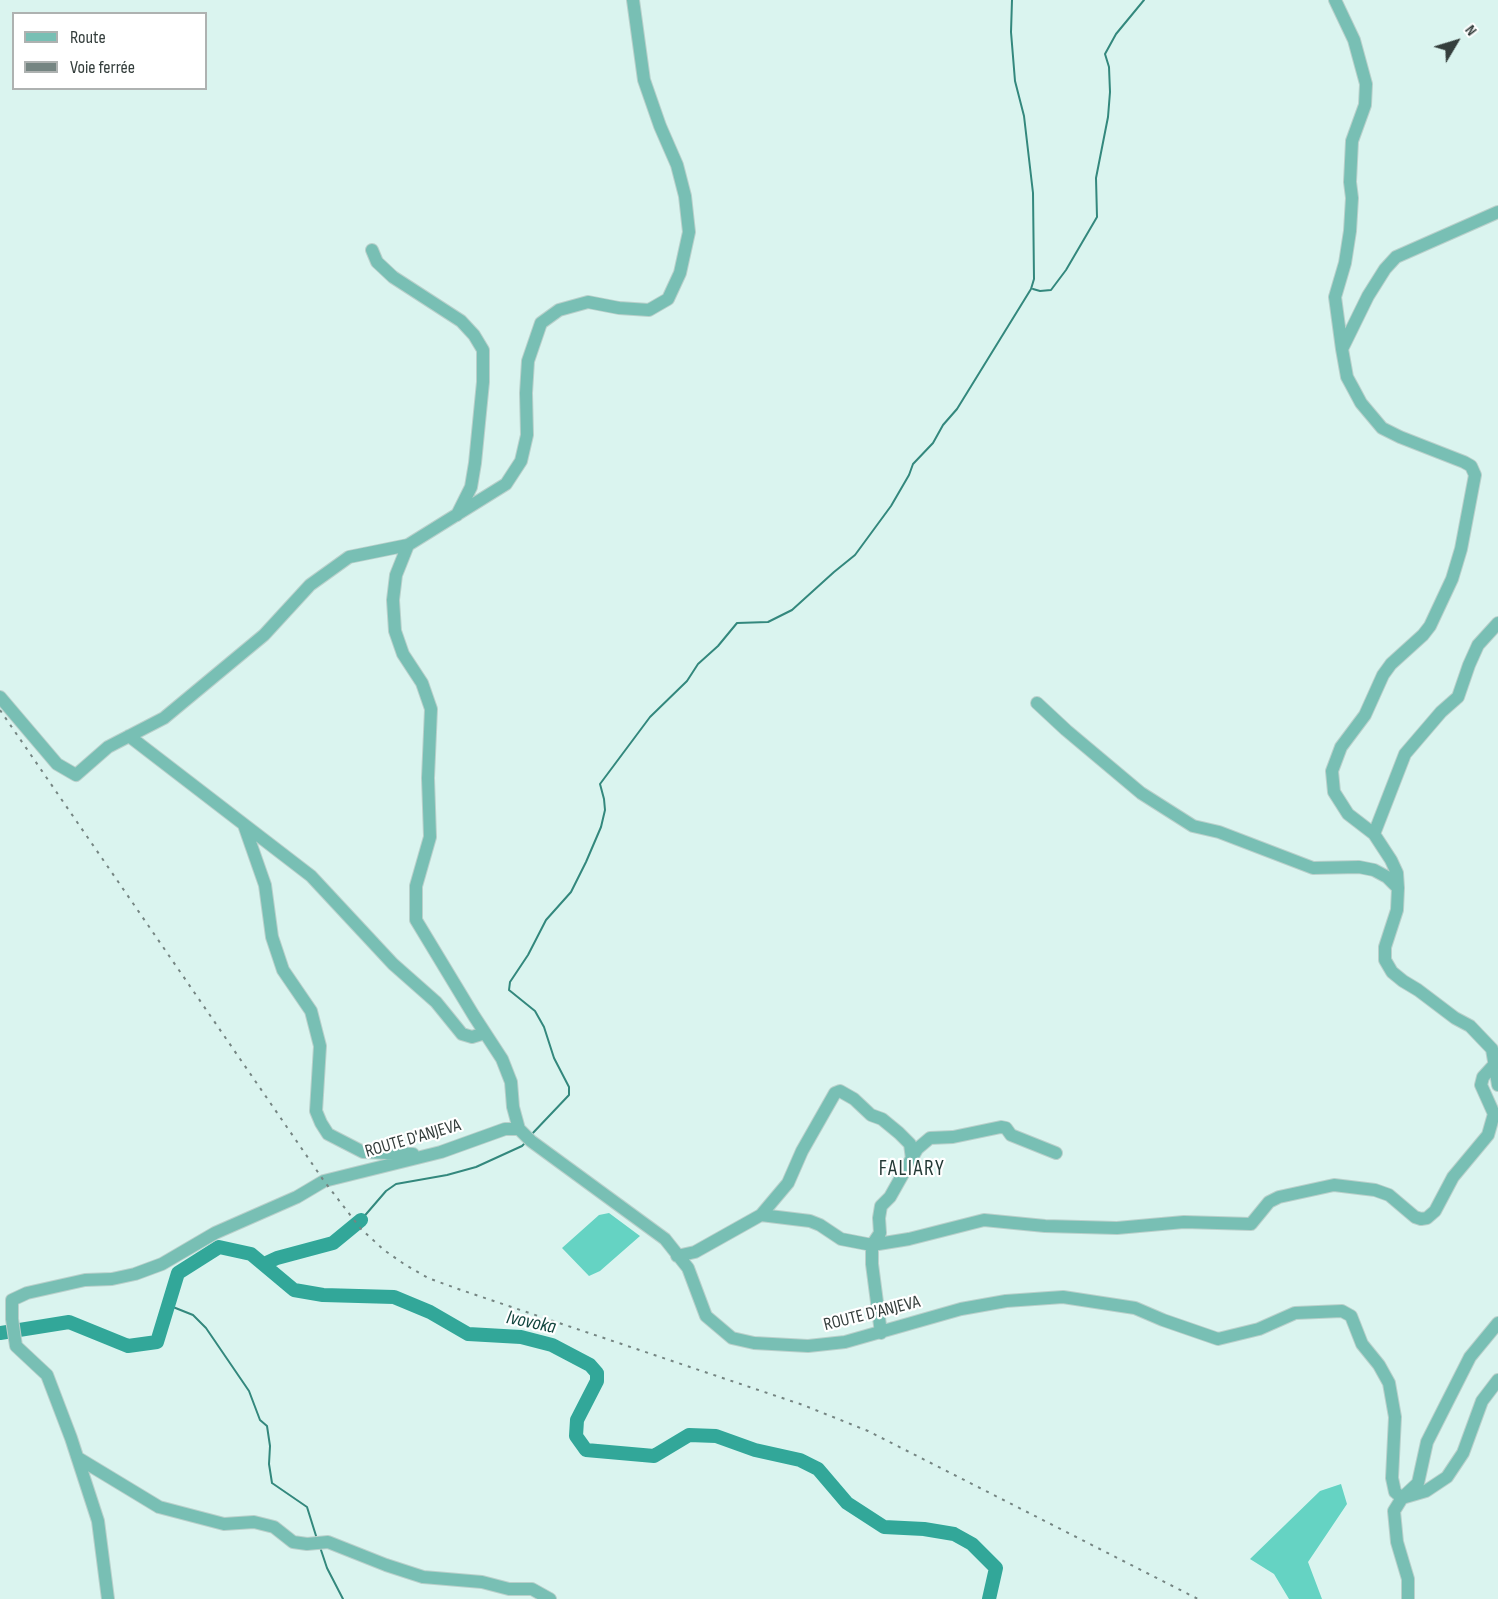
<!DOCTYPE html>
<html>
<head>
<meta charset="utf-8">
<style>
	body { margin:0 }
	#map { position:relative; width:1498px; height:1599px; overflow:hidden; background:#daf4ef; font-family:"Sofia Sans Condensed",sans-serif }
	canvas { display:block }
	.legend { position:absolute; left:12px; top:12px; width:195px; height:78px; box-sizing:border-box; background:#fff; border:2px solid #aeb2b1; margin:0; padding:8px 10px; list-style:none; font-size:18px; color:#343e3c }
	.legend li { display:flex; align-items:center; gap:12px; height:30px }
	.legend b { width:30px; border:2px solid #aeb2b1 }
	.north { position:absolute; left:1426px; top:12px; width:60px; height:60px; -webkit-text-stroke:4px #fff; paint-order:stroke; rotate:52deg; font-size:16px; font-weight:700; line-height:24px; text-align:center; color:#343e3c }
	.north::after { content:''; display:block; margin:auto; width:21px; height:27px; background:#343e3c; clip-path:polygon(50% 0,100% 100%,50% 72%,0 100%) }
</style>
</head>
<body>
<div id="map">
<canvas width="1498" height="1599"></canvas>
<ul class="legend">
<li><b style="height:8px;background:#78bfb4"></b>Route</li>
<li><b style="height:8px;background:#758582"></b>Voie ferrée</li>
</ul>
<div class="north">N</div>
</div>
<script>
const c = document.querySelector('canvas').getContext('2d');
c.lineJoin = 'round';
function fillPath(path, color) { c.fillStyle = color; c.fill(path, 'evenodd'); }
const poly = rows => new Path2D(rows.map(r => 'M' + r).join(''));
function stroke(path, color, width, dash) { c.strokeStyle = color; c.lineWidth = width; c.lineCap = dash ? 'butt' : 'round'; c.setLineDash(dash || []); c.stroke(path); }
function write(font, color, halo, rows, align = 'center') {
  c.font = font + ' "Sofia Sans Condensed",sans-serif'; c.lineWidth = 4.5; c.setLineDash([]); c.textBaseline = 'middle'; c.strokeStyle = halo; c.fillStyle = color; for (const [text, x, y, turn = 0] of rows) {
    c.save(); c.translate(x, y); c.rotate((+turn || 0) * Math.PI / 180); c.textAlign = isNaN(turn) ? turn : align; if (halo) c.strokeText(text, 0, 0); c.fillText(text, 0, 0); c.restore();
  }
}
fillPath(poly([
	[609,1213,640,1236,600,1271,589,1276,562,1248,599,1215],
	[1341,1484,1347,1504,1308,1562,1322,1599,1289,1599,1274,1574,1250,1559,1320,1491]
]), '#65d3c3');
stroke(poly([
	[1033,289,1040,291,1051,290,1066,270,1097,217,1096,178,1108,117,1110,92,1109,67,1105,54,1116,34,1144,0],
	[531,1135,569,1095,569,1087,554,1058,544,1027,535,1011,509,990,510,982,528,955,546,920,571,892,586,862,601,827,605,810,604,799,600,784,650,717,687,681,698,664,718,646,737,623,768,622,792,610,834,572,855,555,891,506,909,475,913,464,933,443,943,425,957,409,1031,289,1034,279,1033,193,1024,116,1015,81,1011,32,1012,0],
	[361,1220,386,1191,396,1184,447,1175,476,1167,522,1146,526,1142],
	[168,1305,193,1315,206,1328,249,1391,260,1420,267,1426,270,1446,269,1464,272,1483,307,1507,317,1539],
	[320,1547,327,1568,343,1599]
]), '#33887d', 2);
stroke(poly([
	[264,1264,277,1258,333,1243,361,1220],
	[0,1333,69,1322,128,1346,157,1342,178,1273,219,1247,251,1254,294,1290,323,1295,394,1297,430,1312,468,1334,521,1337,552,1345,590,1365,597,1373,597,1381,577,1420,576,1436,586,1450,654,1456,689,1435,716,1436,755,1450,800,1460,818,1469,847,1503,884,1527,924,1529,954,1534,972,1544,996,1568,989,1599]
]), '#32a799', 14);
const minor = poly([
	[633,0,644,80,660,126,677,165,685,196,689,232,680,273,668,299,649,310,619,308,588,302,559,310,541,323,528,361,526,393,527,435,521,461,506,484,408,545,396,575,393,600,395,631,403,654,422,683,431,709,428,778,430,837,416,886,416,920,474,1016,502,1059,511,1082,513,1107,519,1129,531,1141,665,1239,688,1268,706,1316,732,1338,754,1343,808,1346,845,1342,961,1309,1006,1301,1063,1297,1135,1308,1163,1320,1218,1339,1259,1329,1295,1313,1342,1311,1351,1316,1362,1344,1379,1365,1389,1383,1395,1417,1392,1478,1395,1492,1402,1498,1426,1491,1447,1477,1463,1453,1482,1401,1498,1380],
	[1335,0,1354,40,1366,84,1365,105,1352,141,1350,182,1352,198,1350,231,1345,263,1335,297,1342,349],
	[372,250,377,262,393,277,461,321,474,335,483,350,483,382,475,463,471,487,457,515],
	[1498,623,1478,645,1469,665,1458,697,1441,712,1405,754,1374,834,1391,860,1397,873,1398,888,1397,910,1385,947,1385,960,1392,972,1403,981,1418,990,1455,1018,1470,1026,1492,1049,1498,1085],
	[0,697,57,764,76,775,108,747,164,718,264,635,310,585,349,557,408,545],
	[1037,703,1066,730,1141,793,1193,826,1219,832,1313,868,1359,867,1374,870,1387,877,1398,888],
	[129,736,311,876,393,964,436,1002,462,1034,472,1037,485,1033],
	[244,825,265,885,272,937,283,970,311,1011,320,1046,316,1111,321,1123,328,1134,363,1152,413,1154],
	[1374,834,1348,814,1334,792,1332,771,1341,747,1365,715,1383,675,1391,664,1423,635,1430,626,1452,579,1461,549,1475,475,1471,466,1464,462,1400,437,1382,428,1361,403,1353,388,1347,377,1342,349,1368,296,1385,269,1396,257,1498,212],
	[761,1215,788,1183,802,1151,835,1093,840,1091,854,1099,871,1115,882,1119,899,1133,910,1144,912,1159],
	[677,1256,695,1252,761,1215,810,1221,820,1225,841,1239,872,1245,909,1239,984,1220,1045,1226,1117,1228,1184,1222,1251,1224,1269,1202,1279,1197,1334,1185,1375,1190,1389,1195,1415,1217,1421,1219,1427,1218,1435,1211,1453,1177,1488,1135,1494,1114,1481,1085,1483,1077,1493,1066],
	[881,1333,872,1264,872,1245,880,1233,879,1218,881,1206,890,1197,917,1149,930,1138,953,1137,1001,1127,1006,1128,1011,1135,1056,1153],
	[78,1458,159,1507,224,1524,254,1522,274,1527,293,1542,307,1544,328,1542,386,1565,423,1577,482,1582,509,1589,532,1589,550,1599],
	[108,1599,98,1521,71,1438,47,1375,16,1346,12,1319,12,1300,27,1293,85,1280,112,1279,135,1274,162,1264,215,1233,297,1197,324,1181,441,1152,505,1129,519,1129],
	[1408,1599,1408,1579,1397,1542,1394,1511,1402,1498,1418,1483,1427,1442,1470,1357,1498,1323]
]);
stroke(minor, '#b9d0cb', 14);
stroke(minor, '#78bfb4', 12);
stroke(poly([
	[0,710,324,1181,361,1229,384,1250,404,1264,428,1278,461,1290,803,1405,868,1431,1198,1599]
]), '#758582', 2, [3, 6]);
write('18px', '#343e3c', '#fff', [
	["ROUTE D'ANJEVA",413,1139,-16],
	["ROUTE D'ANJEVA",872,1314,-14]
]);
write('italic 20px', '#12453e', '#fff', [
	["Ivovoka",531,1323,12]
]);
c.letterSpacing = '1.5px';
write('21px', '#243a36', '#fff', [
	["FALIARY",912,1170]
]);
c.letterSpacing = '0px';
</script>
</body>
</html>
